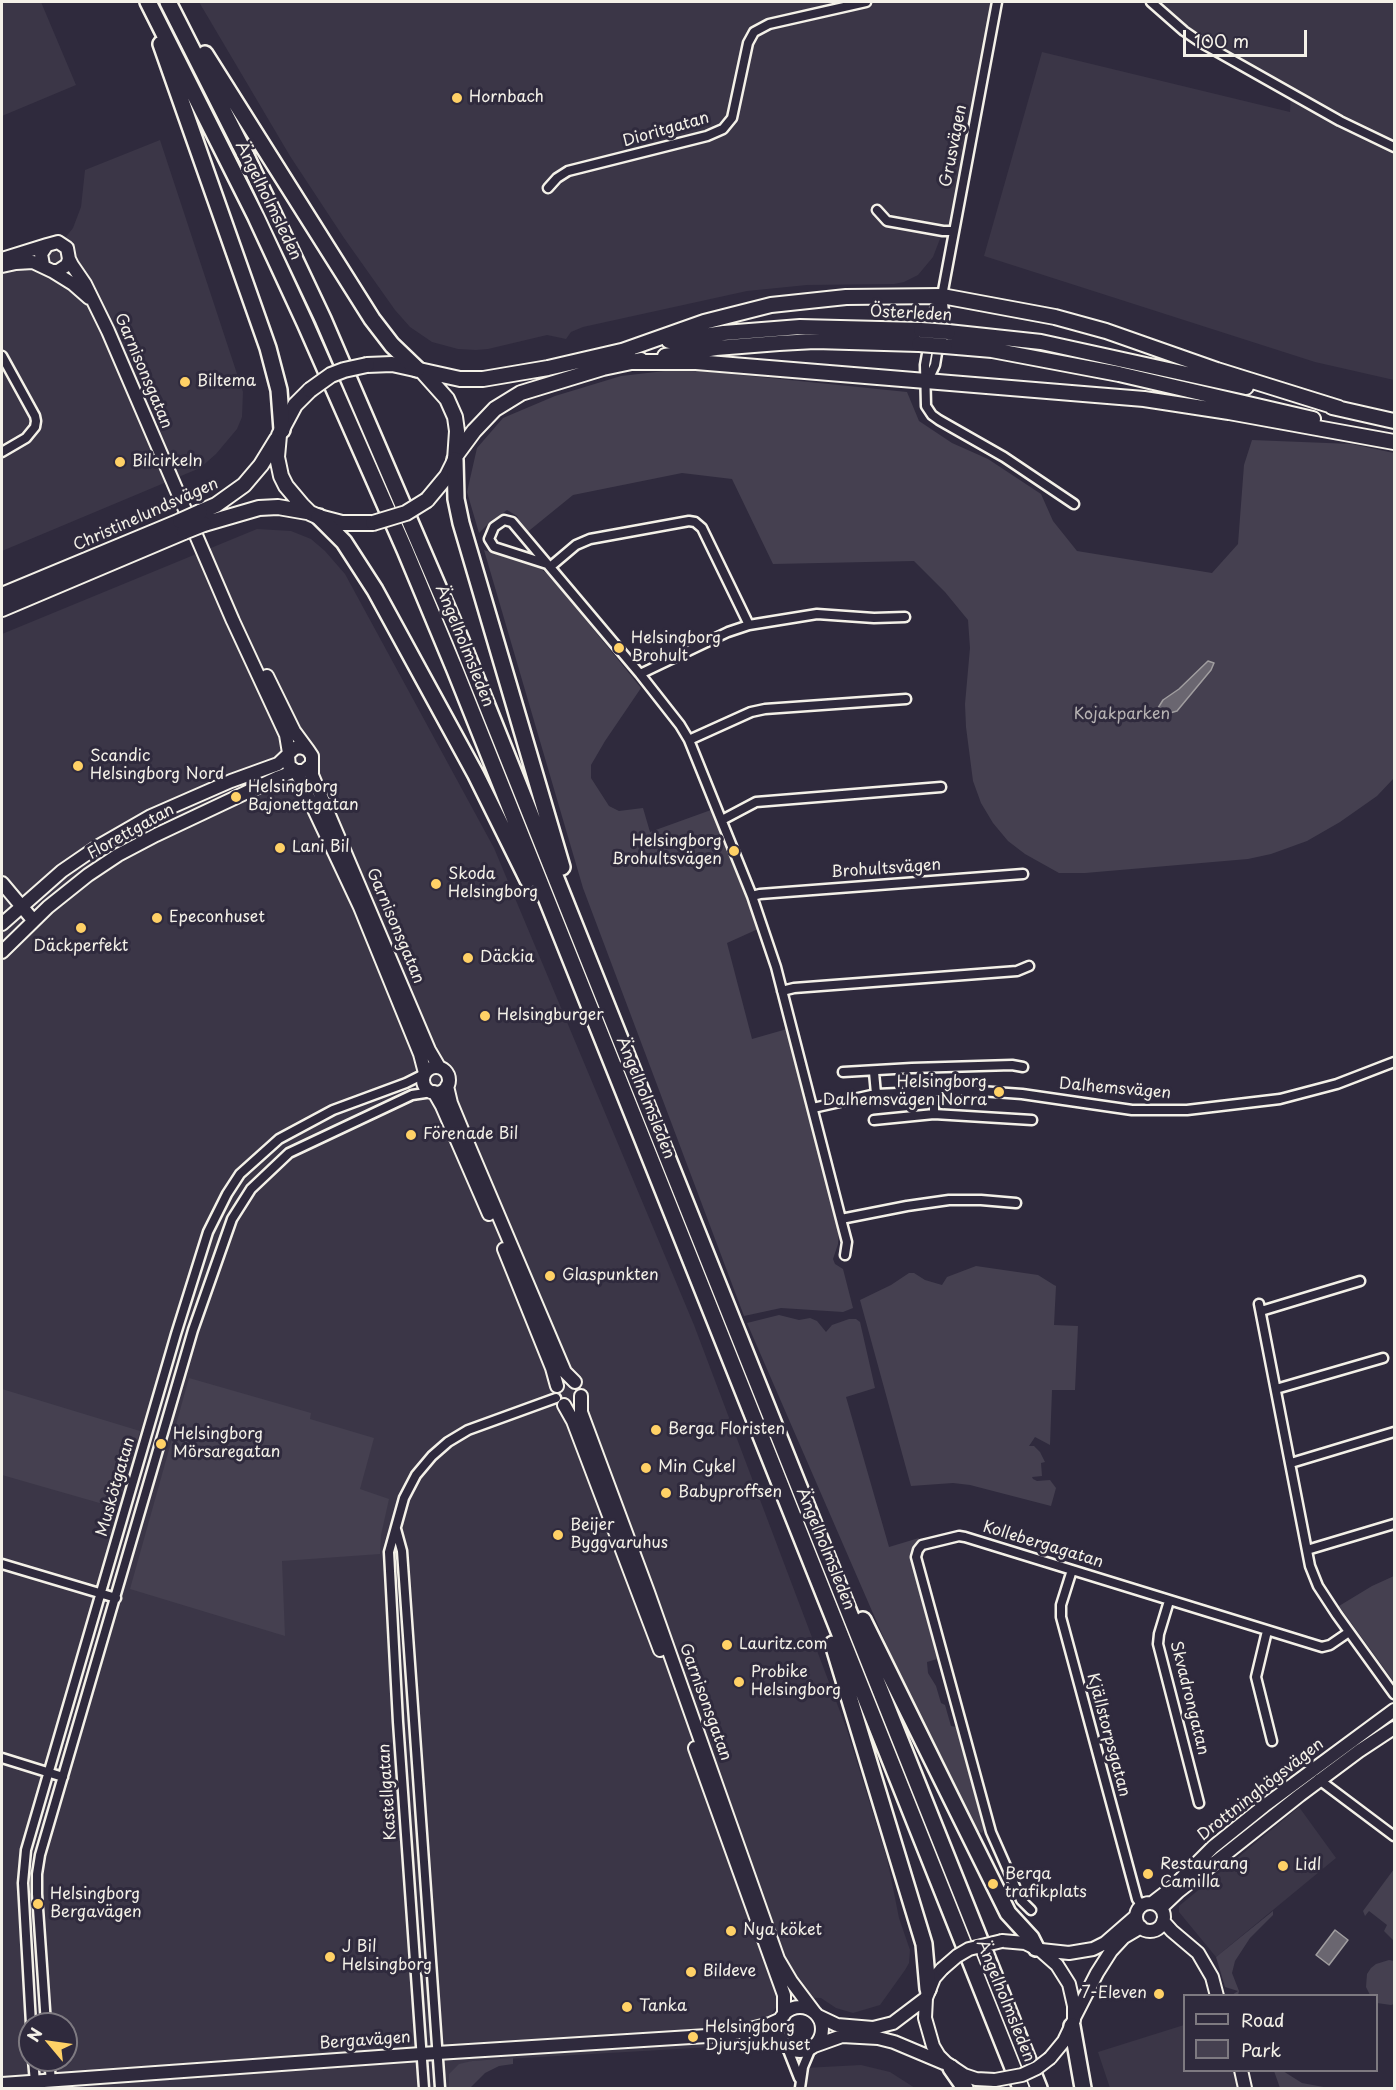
<!DOCTYPE html>
<html>
<head>
<meta charset="utf-8">
<style>
	body { margin:0 }
	#map { position:relative; width:1396px; height:2090px; overflow:hidden; background:#2f2a3d; font-family:"Playpen Sans",sans-serif }
	canvas { display:block }
	.frame { position:absolute; inset:0; border:3px solid #f4f1e8; pointer-events:none }
	.legend { position:absolute; left:1183px; top:1994px; width:195px; height:78px; box-sizing:border-box; background:#2f2a3d; border:2px solid #7e7a81; margin:0; padding:8px 10px; list-style:none; font-size:18px; color:#f4f1e8 }
	.legend li { display:flex; align-items:center; gap:12px; height:30px }
	.legend b { width:30px; border:2px solid #7e7a81 }
	.north { position:absolute; left:18px; top:2012px; width:60px; height:60px; box-sizing:border-box; background:#2f2a3d; border:2px solid #7e7a81; border-radius:50%; rotate:299deg; font-size:16px; font-weight:700; line-height:24px; text-align:center; color:#f4f1e8 }
	.north::after { content:''; display:block; margin:auto; width:21px; height:27px; background:#ffd166; clip-path:polygon(50% 0,100% 100%,50% 72%,0 100%) }
	.scale { position:absolute; left:1183px; top:30px; width:124px; height:27px; box-sizing:border-box; border:3px solid #f4f1e8; border-top:0; padding-left:8px; font-size:18px; line-height:21px; white-space:nowrap; color:#f4f1e8; -webkit-text-stroke:4px #2f2a3d; paint-order:stroke }
</style>
</head>
<body>
<div id="map">
<canvas width="1396" height="2090"></canvas>
<div class="frame"></div>
<ul class="legend">
<li><b style="height:8px;background:#2f2a3d"></b>Road</li>
<li><b style="height:16px;background:#454050"></b>Park</li>
</ul>
<div class="north">N</div>
<div class="scale">100 m</div>
</div>
<script>
const c = document.querySelector('canvas').getContext('2d');
c.lineJoin = 'round';
function fillPath(path, color) { c.fillStyle = color; c.fill(path, 'evenodd'); }
const poly = rows => new Path2D(rows.map(r => 'M' + r).join(''));
function stroke(path, color, width, dash) { c.strokeStyle = color; c.lineWidth = width; c.lineCap = dash ? 'butt' : 'round'; c.setLineDash(dash || []); c.stroke(path); }
function write(font, color, halo, rows, align = 'center') {
  c.font = font + ' "Playpen Sans",sans-serif'; c.lineWidth = 6; c.setLineDash([]); c.textBaseline = 'middle'; c.strokeStyle = halo; c.fillStyle = color; for (const [text, x, y, turn = 0] of rows) {
    c.save(); c.translate(x, y); c.rotate((+turn || 0) * Math.PI / 180); c.textAlign = isNaN(turn) ? turn : align; if (halo) c.strokeText(text, 0, 0); c.fillText(text, 0, 0); c.restore();
  }
}
fillPath(poly([
	[2,2,41,2,76,85,2,116],
	[199,2,997,2,954,231,943,231,933,257,918,275,904,282,894,284,807,285,747,291,583,327,571,332,566,339,547,335,488,349,476,350,458,349,432,342,410,327,395,310,344,238,290,156],
	[1156,2,1394,2,1394,380,1315,362,984,256,1042,52,1290,112,1291,88,1227,55,1186,29],
	[160,140,243,392,242,417,237,429,216,454,200,468,2,551,2,266,46,257,65,238,73,228,81,207,85,170],
	[257,529,291,531,311,539,325,551,345,574,494,848,694,1325,847,1730,887,1858,899,1918,910,1950,909,1963,905,1970,880,2005,853,2013,836,2008,821,1998,792,1997,781,2002,773,2011,763,2044,472,2061,450,2074,449,2088,2,2088,2,634],
	[30,2024,66,2024,66,2060,30,2060],
	[1299,1807,1336,1858,1216,1957,1179,1912,1179,1906],
	[1184,2025,1184,2070,1236,2071,1242,2088,1110,2088,1098,2052],
	[861,2065,890,2072,915,2088,806,2088,804,2068]
]), '#3b3647');
fillPath(poly([
	[682,369,907,392,919,421,952,443,988,459,1041,494,1053,521,1077,551,1212,573,1238,544,1244,465,1252,440,1352,444,1394,453,1394,778,1377,796,1340,822,1307,841,1271,854,1248,859,1085,873,1059,873,1025,854,1008,841,993,823,981,803,973,781,966,727,965,704,970,648,968,620,945,592,914,561,773,564,732,479,682,473,573,495,525,534,517,516,507,510,489,523,479,533,467,492,477,448,503,418,555,396,621,376],
	[484,550,541,569,551,577,641,688,605,741,591,765,591,778,609,806,619,811,643,808,650,832,711,810,758,929,727,943,752,1039,787,1029,839,1230,838,1244,833,1259,835,1264,843,1269,853,1308,843,1312,781,1308,744,1316,583,888],
	[976,1266,1038,1275,1054,1285,1056,1286,1054,1325,1078,1326,1075,1390,1052,1390,1050,1445,1035,1437,1029,1446,1034,1446,1040,1452,1045,1462,1041,1463,1042,1476,1032,1477,1033,1479,1037,1481,1050,1480,1056,1488,1051,1506,970,1485,953,1483,911,1486,860,1300,891,1285,909,1273,914,1273,925,1280,942,1285,947,1277],
	[779,1315,799,1320,810,1318,817,1321,826,1332,832,1325,849,1319,856,1319,860,1322,875,1388,846,1397,889,1547,919,1538,911,1550,910,1556,937,1659,927,1662,928,1673,936,1686,941,1703,945,1705,951,1726,956,1727,984,1830,982,1833,978,1831,895,1664,747,1323],
	[189,1378,311,1413,310,1419,374,1438,360,1489,389,1499,381,1535,380,1554,282,1561,285,1636,130,1589],
	[2,1389,140,1431,117,1508,2,1475],
	[1394,1576,1394,1682,1339,1606,1372,1586],
	[1394,1869,1393,1881,1394,1883,1394,1941,1384,1931,1387,1925,1369,1911,1365,1916,1363,1911],
	[1273,1911,1273,1915,1250,1938,1235,1961,1232,1973,1239,1991,1238,1995,1232,1995,1238,1991,1225,1987,1216,1957],
	[1389,1960,1394,1961,1394,2004,1391,2005,1377,2003,1376,1996,1370,1995,1366,1987,1367,1974,1371,1968,1376,1964],
	[513,2058,513,2064,499,2066,485,2073,470,2088,449,2088,449,2074,459,2064,472,2061],
	[1274,2071,1283,2071,1302,2083,1329,2088,1280,2088]
]), '#454050');
const water = poly([
	[1208,661,1214,663,1211,670,1177,711,1170,713,1158,708,1163,700,1179,689,1208,661],
	[1335,1930,1348,1940,1329,1965,1316,1955,1335,1930]
]);
fillPath(water, '#6a6670');
stroke(water, '#a19ea0', 1.5);
const street = poly([
	[997,2,942,296,935,310,925,365,926,406,932,415,939,420,1004,457,1074,504],
	[1151,2,1184,31,1200,42,1340,121,1394,147],
	[548,188,557,178,568,171,707,136,723,129,732,118,748,43,754,32,769,24,866,2],
	[877,210,887,221,943,231,954,231],
	[2,356,35,416,36,421,35,427,26,438,2,452],
	[927,382,935,365,944,311,942,296],
	[547,564,494,547,489,539,494,527,504,520,512,522,640,674,680,725,689,740,752,896,776,967,842,1223,847,1242,845,1255],
	[550,567,576,545,590,539,689,521,695,522,702,528,749,625],
	[640,674,728,632,749,625,817,614,874,618,905,617],
	[689,740,751,712,765,709,906,699],
	[722,820,756,802,941,787],
	[752,896,760,894,1023,874],
	[782,991,794,988,1017,971,1029,966],
	[843,1072,912,1068,1012,1065,1023,1067],
	[874,1072,876,1094],
	[934,1090,934,1114],
	[813,1108,876,1094,966,1090,1022,1094,1132,1110,1187,1110,1280,1099,1337,1084,1394,1062],
	[874,1120,934,1114,1032,1120],
	[841,1219,907,1206,949,1200,981,1200,1016,1203],
	[1259,1304,1310,1566,1318,1586,1337,1615,1394,1694],
	[1261,1311,1360,1281],
	[1276,1389,1383,1358],
	[1291,1463,1394,1432],
	[396,1529,402,1551,440,2088],
	[1307,1550,1394,1524],
	[2,1564,116,1598],
	[1072,1570,1061,1605,1061,1617,1137,1899,1142,1906],
	[1169,1601,1159,1634,1158,1644,1199,1803],
	[1267,1631,1256,1677,1272,1741],
	[2,1758,63,1777],
	[1318,1779,1394,1836],
	[1031,1910,1021,1900,991,1832,916,1557,918,1550,922,1545,959,1536,965,1537,1322,1647,1330,1645,1349,1632],
	[31,2024,23,1883,26,1850,176,1334,208,1232,227,1194,240,1174,279,1139,333,1110,406,1083,424,1074],
	[46,2024,37,1894,37,1874,40,1855,193,1330,232,1219,251,1189,289,1153,412,1095,432,1092],
	[786,2045,799,2078],
	[33,2060,35,2082],
	[49,2060,51,2081],
	[424,2088,398,1722,389,1552,404,1498,416,1475,432,1456,448,1442,468,1430,556,1398],
	[800,2088,803,2067,811,2048]
]);
const secondary = poly([
	[2,259,47,245],
	[69,259,72,265,85,284,108,331,233,621,286,735,289,753],
	[2,266,16,263,33,262,52,271,58,271,67,265,69,259,67,248,58,242,47,245,41,254,43,265],
	[52,271,73,284,89,298],
	[267,676,294,731,308,750],
	[312,764,312,775,429,1050,439,1067],
	[296,771,360,907,420,1054,425,1073],
	[2,883,33,920],
	[2,924,62,871,97,847,151,816,231,781,278,764,295,748,301,747,308,750,312,756,312,764,304,771,296,771,289,766,288,756],
	[2,952,48,907,88,875,118,855,156,835,279,777,295,771],
	'423 1080a13 13 0 1 1 26 0a13 13 0 1 1-26 0Z',
	[447,1086,451,1103,463,1132,562,1365,565,1372,575,1382],
	[434,1092,442,1106,489,1214],
	[504,1249,552,1368,557,1386],
	[581,1396,581,1412,648,1592,778,1959,791,1981,815,2013],
	[564,1405,573,1421,660,1650],
	[695,1748,784,1995,784,2015],
	[1152,1903,1174,1886,1213,1847,1264,1806,1394,1710],
	'1136 1917a14 14 0 1 1 28 0a14 14 0 1 1-28 0Z',
	[1161,1908,1179,1891,1300,1795,1359,1751,1394,1728],
	[1163,1921,1172,1931,1198,1953,1212,1977,1217,1996],
	[1002,1941,1025,1943,1040,1950,1057,1965,1069,1984,1074,2006,1074,2020,1064,2041,1050,2058],
	[1041,1950,1069,1953,1093,1949,1105,1943,1136,1916],
	[942,1969,934,1978,926,1998,925,2018,933,2046,939,2056,946,2063,964,2075,976,2079,995,2080],
	'778 2029a22 22 0 1 1 44 0a22 22 0 1 1-44 0Z',
	[818,2016,837,2025,873,2028,893,2023,926,1998],
	[1075,2016,1097,1973,1111,1951,1124,1937,1141,1927],
	[744,2034,771,2037,783,2042],
	[814,2046,842,2036,878,2038,894,2042,944,2063],
	[1241,2070,1245,2088],
	[2,2084,421,2054,707,2036,731,2034,770,2024,781,2019]
]);
const primary = poly([
	[948,332,1041,342,1246,387],
	[669,341,724,333,800,327,921,330],
	[945,346,992,350,1119,374,1313,419],
	[622,351,704,322,771,305,846,297,942,296,1055,317,1106,331,1217,370,1339,408],
	[665,356,716,348,779,343,815,341,919,344],
	[634,362,696,362,1144,399,1229,412,1394,442],
	[367,365,392,364,460,379,483,379,548,368,630,349],
	[422,371,447,399,455,417,457,431,455,460,447,476,427,500],
	[310,390,295,405,279,435,277,457,281,476,286,486,302,505,310,513,319,517,342,523,373,523],
	[1332,407,1394,421],
	[457,454,474,431,495,409,521,393,603,368,641,360],
	[200,512,216,505,244,485,261,465,277,439],
	[204,524,259,508,278,507,307,512],
	[2,595,180,521],
	[2,609,184,532]
]);
const highway = poly([
	[148,2,256,217,305,323,405,550,455,670,639,1130,1021,2088],
	[168,2,247,158,323,319,460,638,1039,2088],
	[161,44,268,348,279,390,282,430],
	[205,54,372,319,392,345,417,369],
	[455,460,456,499,461,523,562,867],
	[319,517,344,542,375,590,476,775,528,880],
	[863,1620,1008,1913,1031,1938,1036,1948],
	[833,1644,924,1944,928,1989],
	[1072,2026,1083,2088],
	[951,2068,965,2088]
]);
stroke(street, '#f4f1e8', 13);
stroke(secondary, '#f4f1e8', 16);
stroke(primary, '#f4f1e8', 18);
stroke(highway, '#f4f1e8', 20);
stroke(street, '#2f2a3d', 8);
stroke(secondary, '#2f2a3d', 12);
stroke(primary, '#2f2a3d', 14);
stroke(highway, '#2f2a3d', 15);
const secondaryBridge = poly([
	[942,1969,957,1956,969,1949,1002,1941],
	[995,2080,1022,2075,1037,2068,1050,2058]
]);
const primaryBridge = poly([
	[921,330,948,332],
	[919,344,945,346],
	[310,390,331,375,344,370,367,365],
	[180,521,200,512],
	[373,523,406,513,427,500],
	[184,532,204,524]
]);
stroke(secondaryBridge, '#f4f1e8', 16, []);
stroke(primaryBridge, '#f4f1e8', 18, []);
stroke(secondaryBridge, '#2f2a3d', 12);
stroke(primaryBridge, '#2f2a3d', 14);
for (const [x, y, r, color] of [
	[457,98,6,"#ffd166"],
	[185,382,6,"#ffd166"],
	[120,462,6,"#ffd166"],
	[619,648,6,"#ffd166"],
	[78,766,6,"#ffd166"],
	[236,797,6,"#ffd166"],
	[280,848,6,"#ffd166"],
	[734,851,6,"#ffd166"],
	[436,884,6,"#ffd166"],
	[157,918,6,"#ffd166"],
	[81,928,6,"#ffd166"],
	[468,958,6,"#ffd166"],
	[485,1016,6,"#ffd166"],
	[999,1092,6,"#ffd166"],
	[411,1135,6,"#ffd166"],
	[550,1276,6,"#ffd166"],
	[656,1430,6,"#ffd166"],
	[161,1444,6,"#ffd166"],
	[646,1468,6,"#ffd166"],
	[666,1493,6,"#ffd166"],
	[558,1535,6,"#ffd166"],
	[727,1645,6,"#ffd166"],
	[739,1682,6,"#ffd166"],
	[1283,1866,6,"#ffd166"],
	[1148,1874,6,"#ffd166"],
	[993,1884,6,"#ffd166"],
	[38,1904,6,"#ffd166"],
	[731,1931,6,"#ffd166"],
	[330,1957,6,"#ffd166"],
	[691,1972,6,"#ffd166"],
	[1159,1994,6,"#ffd166"],
	[627,2007,6,"#ffd166"],
	[693,2037,6,"#ffd166"]
]) { const dot = new Path2D(); dot.arc(x, y, r, 0, 2 * Math.PI); c.fillStyle = color; c.fill(dot); stroke(dot, '#2f2a3d', 2); }
write('16px', '#f4f1e8', '#2f2a3d', [
	["Hornbach",469,98],
	["Biltema",197,382],
	["Bilcirkeln",132,462],
	["Helsingborg",631,639],
	["Brohult",631,657],
	["Scandic",90,757],
	["Helsingborg Nord",90,775],
	["Helsingborg",248,788],
	["Bajonettgatan",248,806],
	["Helsingborg",722,842,"right"],
	["Brohultsvägen",722,860,"right"],
	["Lani Bil",292,848],
	["Skoda",448,875],
	["Helsingborg",448,893],
	["Epeconhuset",169,918],
	["Däckperfekt",81,947,"center"],
	["Däckia",480,958],
	["Helsingburger",497,1016],
	["Helsingborg",987,1083,"right"],
	["Dalhemsvägen Norra",987,1101,"right"],
	["Förenade Bil",423,1135],
	["Glaspunkten",562,1276],
	["Berga Floristen",668,1430],
	["Helsingborg",173,1435],
	["Mörsaregatan",173,1453],
	["Min Cykel",658,1468],
	["Babyproffsen",678,1493],
	["Beijer",570,1526],
	["Byggvaruhus",570,1544],
	["Lauritz.com",739,1645],
	["Probike",751,1673],
	["Helsingborg",751,1691],
	["Restaurang",1160,1865],
	["Camilla",1160,1883],
	["Lidl",1295,1866],
	["Berga",1005,1875],
	["trafikplats",1005,1893],
	["Helsingborg",50,1895],
	["Bergavägen",50,1913],
	["Nya köket",743,1931],
	["J Bil",342,1948],
	["Helsingborg",342,1966],
	["Bildeve",703,1972],
	["7-Eleven",1147,1994,"right"],
	["Tanka",639,2007],
	["Helsingborg",705,2028],
	["Djursjukhuset",705,2046]
], 'left');
write('16px', '#f4f1e8', '#2f2a3d', [
	["Dioritgatan",666,130,-16],
	["Grusvägen",954,146,-79],
	["Ängelholmsleden",268,201,64],
	["Österleden",911,314,3],
	["Garnisonsgatan",143,371,67],
	["Christinelundsvägen",146,515,-24],
	["Ängelholmsleden",464,646,68],
	["Florettgatan",131,832,-29],
	["Brohultsvägen",886,869,-4],
	["Garnisonsgatan",395,926,67],
	["Dalhemsvägen",1115,1089,5],
	["Ängelholmsleden",645,1098,68],
	["Muskötgatan",116,1487,-74],
	["Kollebergagatan",1043,1545,17],
	["Ängelholmsleden",825,1549,68],
	["Skvadrongatan",1189,1698,76],
	["Garnisonsgatan",705,1702,70],
	["Kjällstorpsgatan",1108,1735,75],
	["Drottninghögsvägen",1261,1790,-38],
	["Kastellgatan",388,1792,-94],
	["Ängelholmsleden",1005,2001,68],
	["Bergavägen",365,2041,-4]
]);
write('16px', '#b7b3b3', '#2f2a3d', [
	["Kojakparken",1122,715]
]);
</script>
</body>
</html>
